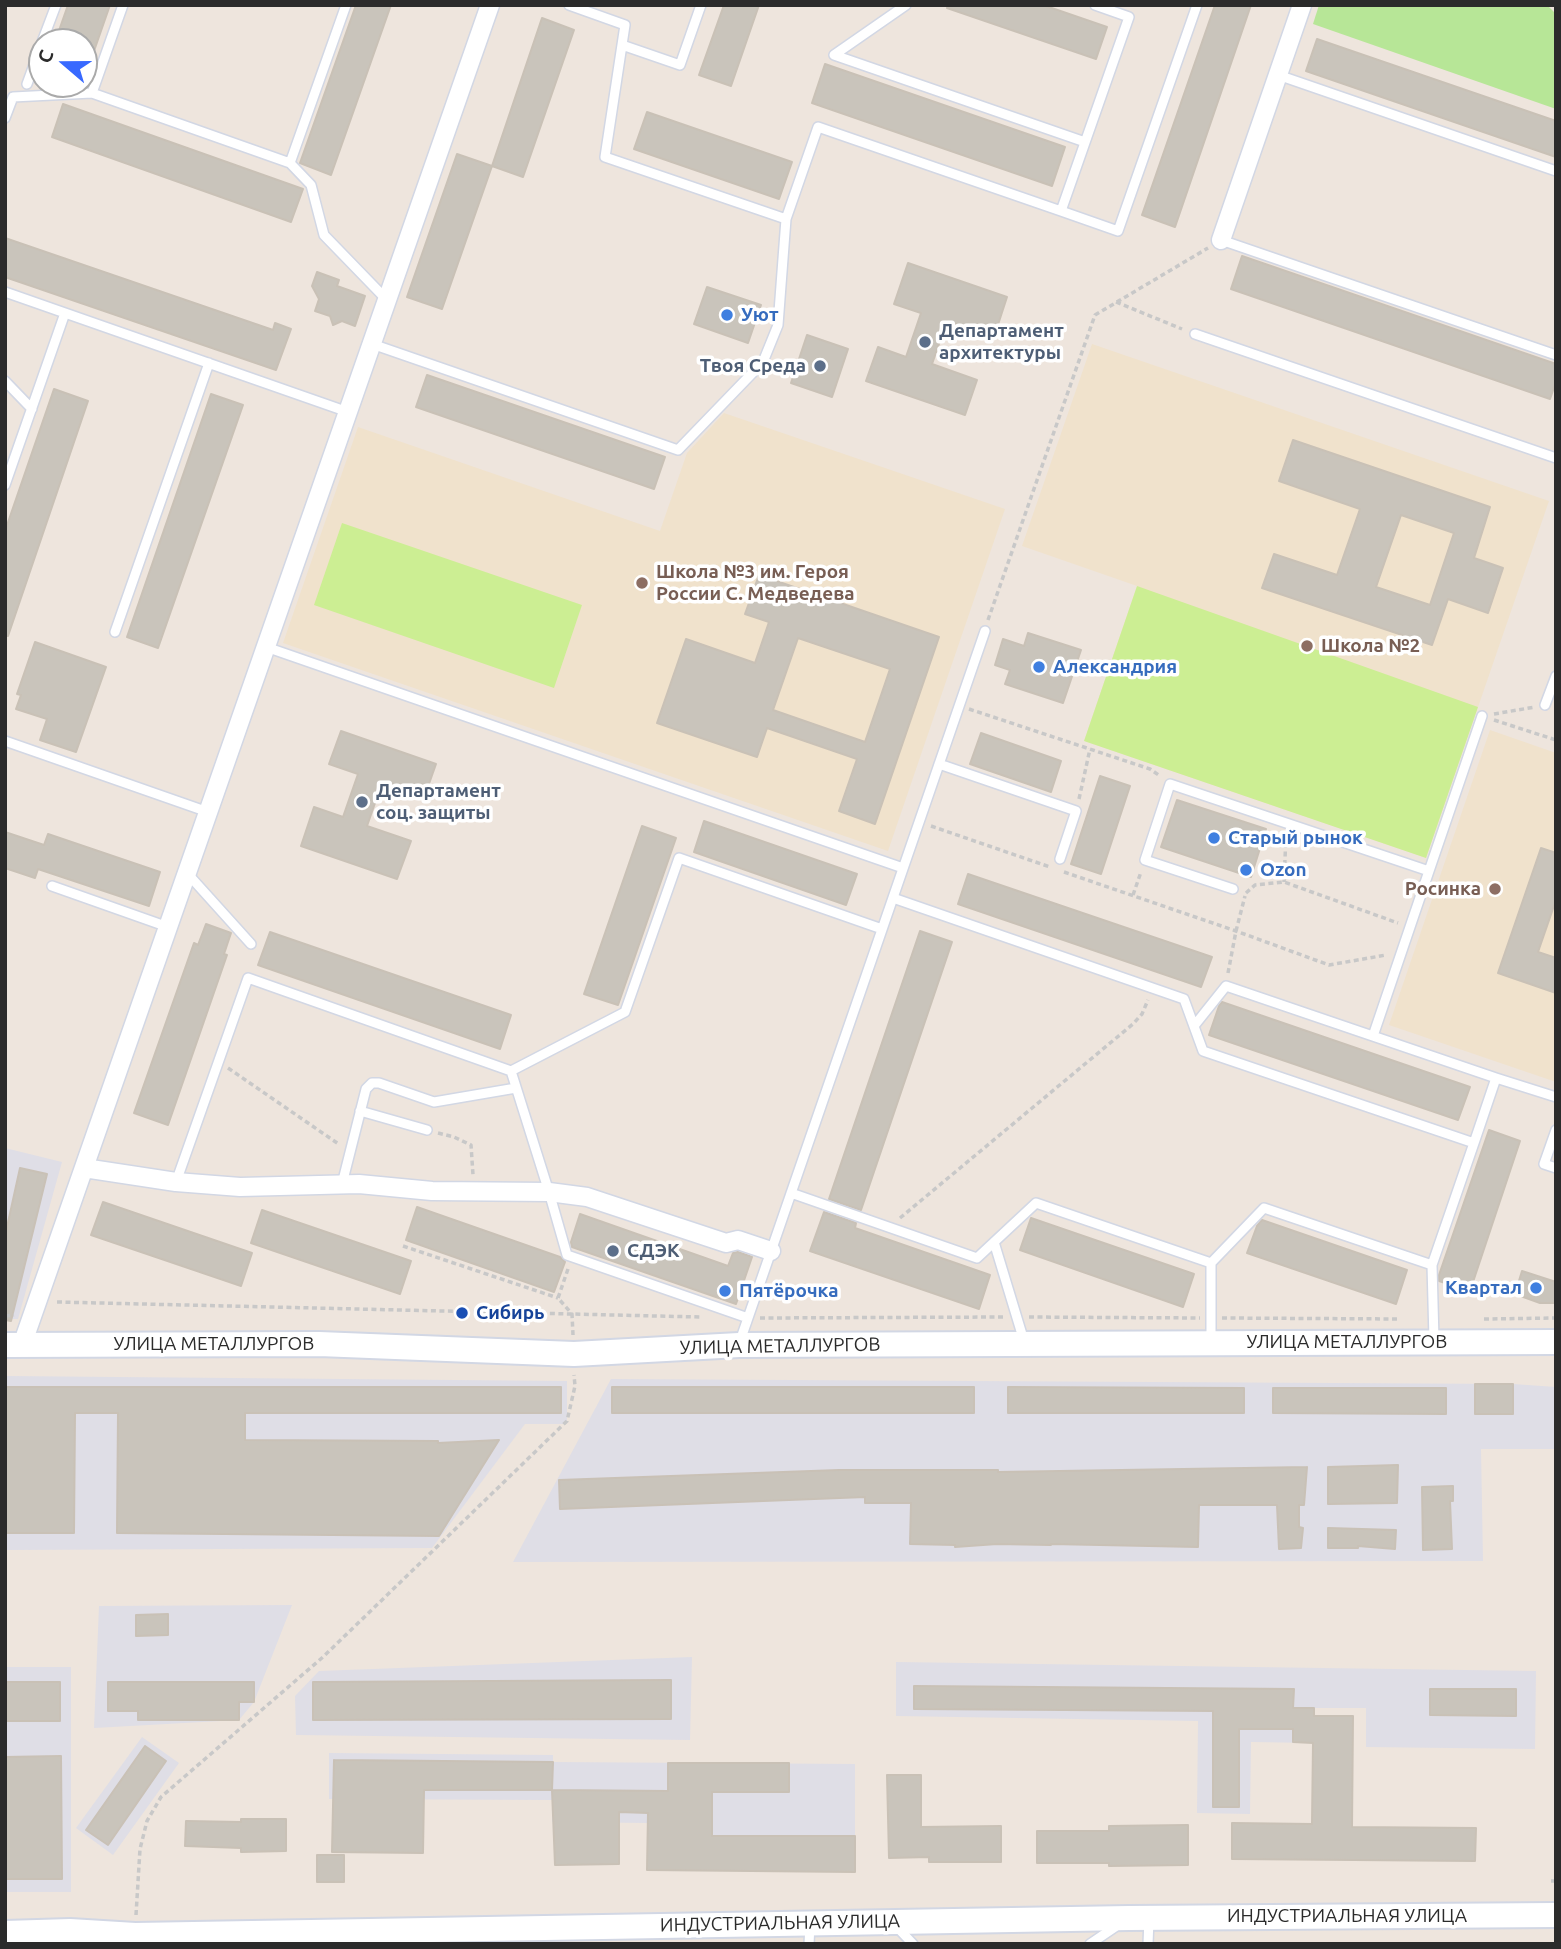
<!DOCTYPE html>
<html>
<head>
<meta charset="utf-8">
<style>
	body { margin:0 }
	#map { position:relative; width:1561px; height:1949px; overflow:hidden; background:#eee5dd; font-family:Ubuntu,sans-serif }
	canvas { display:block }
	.frame { position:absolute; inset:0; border:7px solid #2b2b2b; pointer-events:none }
	.north { position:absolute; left:28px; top:28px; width:70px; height:70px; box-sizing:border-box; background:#fff; border:2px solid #aaa; border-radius:50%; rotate:290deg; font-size:19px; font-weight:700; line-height:28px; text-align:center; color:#2b2b2b }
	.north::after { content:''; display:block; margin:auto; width:24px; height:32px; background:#3869ff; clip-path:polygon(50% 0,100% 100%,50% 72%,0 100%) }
</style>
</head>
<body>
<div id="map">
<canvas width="1561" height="1949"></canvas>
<div class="frame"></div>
<div class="north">С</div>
</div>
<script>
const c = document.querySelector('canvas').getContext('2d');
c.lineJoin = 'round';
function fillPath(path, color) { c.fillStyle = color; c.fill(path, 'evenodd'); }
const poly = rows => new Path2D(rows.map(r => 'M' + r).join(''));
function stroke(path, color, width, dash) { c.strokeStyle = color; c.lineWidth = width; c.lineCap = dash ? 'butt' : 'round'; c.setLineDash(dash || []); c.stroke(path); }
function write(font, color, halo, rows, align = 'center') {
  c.font = font + ' Ubuntu,sans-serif'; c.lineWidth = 7; c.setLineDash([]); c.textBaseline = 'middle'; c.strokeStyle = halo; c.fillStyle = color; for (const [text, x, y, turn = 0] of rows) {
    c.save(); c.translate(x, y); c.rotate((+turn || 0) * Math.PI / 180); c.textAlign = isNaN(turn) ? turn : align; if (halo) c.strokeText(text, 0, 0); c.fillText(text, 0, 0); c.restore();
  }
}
fillPath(poly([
	[5,1148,62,1162,18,1319,5,1319],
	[5,1376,567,1381,567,1424,525,1424,432,1548,5,1550],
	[611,1379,1513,1384,1556,1387,1556,1449,1481,1449,1483,1561,513,1562],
	[292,1605,254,1702,239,1720,94,1728,99,1606],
	[692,1657,690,1740,296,1735,295,1696,319,1671],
	[896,1662,1536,1671,1535,1749,1366,1747,1366,1708,1314,1708,1313,1743,1251,1742,1250,1814,1197,1813,1198,1721,896,1716],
	[5,1667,71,1667,71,1892,5,1892],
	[142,1737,179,1763,113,1855,76,1828],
	[329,1753,553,1755,553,1762,855,1764,855,1872,647,1870,648,1823,552,1822,552,1800,329,1799]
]), '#dfdee6');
fillPath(poly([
	[1092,344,1549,501,1426,858,1084,741,1137,586,1022,546],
	[724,413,1005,509,888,851,283,643,358,427,660,531,687,453],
	[1490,730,1556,753,1556,1082,1389,1025]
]), '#f0e2cc');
fillPath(poly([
	[1319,5,1547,5,1556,14,1556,109,1313,24]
]), '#b7e697');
fillPath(poly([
	[342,523,582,605,554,688,314,605],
	[1137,586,1478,707,1426,858,1084,741]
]), '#ccee93');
const building = poly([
	[68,5,110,5,86,74,84,73,84,42,55,42,68,5],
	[356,5,391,5,331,175,300,163,356,5],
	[724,5,759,5,731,86,699,75,724,5],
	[948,5,1043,5,1107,27,1096,59,947,8,948,5],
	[1215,5,1251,5,1175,227,1142,215,1215,5],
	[542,18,574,30,523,177,492,166,542,18],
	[1317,39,1556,121,1556,157,1306,71,1317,39],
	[825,64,1065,147,1052,186,812,103,825,64],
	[63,104,303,189,291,222,52,137,63,104],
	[647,112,792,162,779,199,634,149,647,112],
	[457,154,492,166,442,309,407,297,457,154],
	[5,238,273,330,275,323,291,329,276,370,5,277,5,238],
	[1242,256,1556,364,1556,382,1550,399,1231,289,1242,256],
	[908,263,1007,297,994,337,947,321,932,364,977,380,965,415,866,381,878,347,906,357,921,313,894,304,908,263],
	[317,272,339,280,337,286,365,296,355,326,342,321,333,325,330,316,315,311,319,299,312,286,317,272],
	[707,287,761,305,748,343,694,324,707,287],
	[807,335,848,349,832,397,791,383,807,335],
	[427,375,665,457,654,489,416,407,427,375],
	[54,389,88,401,8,636,5,635,5,531,54,389],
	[211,394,243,405,158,648,127,637,211,394],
	[1293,440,1490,507,1474,558,1503,568,1488,613,1448,599,1432,645,1262,588,1274,554,1337,575,1360,509,1279,481,1293,440],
	[1401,515,1454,533,1430,605,1376,587,1401,515],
	[759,575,939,637,875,824,839,811,857,759,767,728,757,757,657,723,686,639,755,663,769,622,745,614,759,575],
	[798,638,890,669,865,742,773,710,798,638],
	[1028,633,1081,650,1063,703,1005,684,1010,670,995,665,1003,639,1024,646,1028,633],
	[35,642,106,667,76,752,40,740,47,719,16,709,21,695,17,694,35,642],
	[341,731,436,764,424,798,382,783,367,826,411,841,397,879,301,846,314,807,343,817,358,774,329,764,341,731],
	[981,733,1061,761,1051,792,970,764,981,733],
	[1100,776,1130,786,1101,874,1071,864,1100,776],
	[1177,800,1266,829,1251,877,1161,847,1177,800],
	[704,821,857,874,846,905,694,852,704,821],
	[642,826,676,838,618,1005,584,994,642,826],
	[5,832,44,845,48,834,160,872,149,906,38,869,35,878,5,868,5,832],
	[1541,848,1556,853,1556,900,1538,952,1556,958,1556,993,1498,973,1541,848],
	[968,874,1212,957,1201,987,958,904,968,874],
	[206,924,231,933,224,954,227,955,168,1125,134,1113,194,943,198,945,206,924],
	[920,931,952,942,861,1210,829,1199,920,931],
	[270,932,511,1015,500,1049,258,965,270,932],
	[1222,1002,1470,1087,1458,1120,1209,1035,1219,1006,1222,1002],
	[1489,1130,1520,1141,1470,1291,1439,1281,1439,1275,1489,1130],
	[20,1168,47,1174,11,1321,5,1320,5,1236,20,1168],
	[103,1202,252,1253,241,1286,91,1235,103,1202],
	[417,1207,560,1257,565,1262,554,1292,406,1240,417,1207],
	[262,1210,411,1261,400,1294,251,1243,262,1210],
	[824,1212,856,1223,855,1228,990,1275,979,1309,810,1251,824,1212],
	[580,1214,728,1266,733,1253,738,1252,752,1257,736,1304,572,1247,571,1242,580,1214],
	[1031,1218,1194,1274,1183,1307,1020,1250,1031,1218],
	[1262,1220,1407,1270,1396,1304,1247,1253,1257,1226,1262,1220],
	[1522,1271,1556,1282,1556,1303,1540,1303,1515,1294,1522,1271],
	[1475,1384,1513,1384,1513,1414,1475,1414,1475,1384],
	[5,1387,561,1387,561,1413,245,1413,245,1440,438,1441,438,1443,499,1440,439,1536,117,1533,118,1413,75,1413,74,1533,5,1533,5,1387],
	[612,1387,974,1387,974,1413,612,1413,612,1387],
	[1008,1387,1244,1388,1244,1413,1008,1413,1008,1387],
	[1273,1388,1446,1388,1446,1414,1273,1413,1273,1388],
	[1398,1465,1397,1503,1328,1504,1328,1467,1398,1465],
	[1307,1467,1304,1505,1299,1505,1299,1527,1303,1528,1301,1548,1279,1549,1277,1505,1199,1505,1198,1547,1051,1544,1051,1545,997,1544,955,1547,955,1545,910,1544,911,1503,865,1503,865,1497,560,1509,559,1480,839,1470,998,1470,998,1472,1307,1467],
	[1453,1486,1453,1501,1450,1501,1452,1549,1423,1550,1422,1487,1453,1486],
	[1328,1528,1396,1530,1395,1549,1358,1546,1358,1548,1328,1548,1328,1528],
	[168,1614,168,1635,136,1636,136,1615,168,1614],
	[671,1680,671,1719,313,1720,313,1682,671,1680],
	[5,1682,60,1682,60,1721,5,1721,5,1682],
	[108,1682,254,1682,254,1702,239,1702,239,1720,138,1720,138,1711,108,1711,108,1682],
	[914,1686,1294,1689,1293,1708,1314,1708,1314,1716,1353,1716,1352,1827,1476,1828,1475,1861,1232,1859,1232,1823,1312,1824,1313,1743,1293,1742,1293,1729,1239,1729,1239,1807,1213,1807,1213,1711,914,1709,914,1686],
	[1430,1689,1516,1689,1516,1716,1430,1715,1430,1689],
	[145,1746,166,1761,108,1845,86,1830,145,1746],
	[61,1756,62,1879,5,1879,5,1757,61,1756],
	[334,1760,553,1762,552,1790,424,1790,423,1853,332,1852,334,1760],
	[668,1763,789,1763,789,1792,712,1792,712,1836,855,1836,855,1872,647,1870,648,1813,619,1812,619,1864,555,1865,552,1790,668,1791,668,1763],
	[887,1775,921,1775,921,1827,1001,1826,1001,1862,929,1862,929,1857,889,1858,887,1775],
	[241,1819,286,1819,286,1851,241,1852,241,1848,185,1846,186,1821,241,1822,241,1819],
	[1188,1825,1188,1865,1109,1866,1109,1863,1037,1863,1037,1831,1109,1831,1109,1826,1188,1825],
	[317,1855,344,1855,344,1882,317,1882,317,1855]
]);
fillPath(building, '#c9c4bb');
stroke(building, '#c9c1b6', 2);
const lane = poly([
	[569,5,625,25,605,157,786,219,818,127,1061,211],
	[906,5,834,55,1085,142],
	[1095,5,1129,17,1061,211,1118,231,1197,5],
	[42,42,56,5],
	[622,45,680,65,701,5],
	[1278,75,1556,171],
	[27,84,42,43],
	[92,93,123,5],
	[5,118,13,97,92,93,290,163,311,185,324,235,387,300],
	[290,163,346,5],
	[1221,240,1556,355],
	[5,292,348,412],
	[1195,334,1556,458],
	[372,344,678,450,763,362,778,325,786,219],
	[5,381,32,409],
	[5,485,65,313],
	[115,632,209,363],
	[266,647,903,868],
	[1545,705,1556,676],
	[5,741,208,812],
	[939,764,1076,811,1060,859],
	[187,873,251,944],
	[52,886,168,927],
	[1233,889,1145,860,1170,784,1429,871,1482,716],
	[893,898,1184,999,1203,1051,1474,1143,1432,1265,1434,1340],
	[1194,1026,1226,986,1496,1078,1474,1143],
	[1373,1036,1429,871],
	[511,1071,549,1192,567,1255,748,1318],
	[1496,1078,1556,1097],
	[360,1111,427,1130],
	[1556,1130,1544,1164,1556,1168],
	[176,1182,248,978,511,1071,625,1012,679,858,882,929],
	[342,1184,366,1089,372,1083,379,1083,434,1102,516,1088],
	[791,1193,977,1258,1036,1203,1211,1263,1264,1208,1432,1265],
	[994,1242,1024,1341],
	[1211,1263,1211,1340],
	[739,1344,985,631],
	[895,1925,913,1944],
	[809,1944,810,1925],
	[1090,1944,1118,1925],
	[1148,1944,1149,1919]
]);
const street = poly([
	[1221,240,1302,5],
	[84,1168,176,1182,240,1187,359,1184,432,1191,549,1192,587,1197,726,1243,738,1240,771,1251],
	[22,1345,490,5]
]);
const secondary = poly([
	[5,1345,319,1344,574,1354,739,1345,1556,1342],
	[5,1933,70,1931,135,1935,1129,1918,1556,1915]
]);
stroke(lane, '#d2d7e4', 12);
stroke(street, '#d2d7e4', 21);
stroke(secondary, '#d2d7e4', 28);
stroke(poly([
	[1116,302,1182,329],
	[988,620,1095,315,1208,248],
	[969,709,1150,769,1160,776],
	[1494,714,1535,707],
	[1494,720,1556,740],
	[1079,799,1090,749],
	[931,826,1050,867],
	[1064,872,1236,931,1329,965,1386,955],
	[1284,882,1286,836],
	[1246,893,1255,885,1284,882,1398,923],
	[1133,895,1141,872],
	[1228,973,1236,931,1245,896],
	[228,1068,340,1145],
	[438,1133,454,1137,471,1145,473,1175],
	[900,1218,1133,1024,1142,1014,1148,1000],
	[403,1246,558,1298],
	[568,1269,558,1298,572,1314,573,1335],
	[57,1302,700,1317],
	[5,1316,14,1315],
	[1029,1317,1200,1318],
	[760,1318,1004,1317],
	[1222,1318,1400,1319],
	[1484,1319,1556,1318],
	[1551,1881,1556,1881],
	[136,1915,140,1849,147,1821,161,1797,323,1657,567,1421,575,1386,574,1375]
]), '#c8c8c8', 3.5, [5, 3.5]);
stroke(lane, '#fff', 9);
stroke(street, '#fff', 18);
stroke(secondary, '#fff', 24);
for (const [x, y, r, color] of [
	[727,315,7,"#3f7fe0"],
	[925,342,7,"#5c6f8a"],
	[820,366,7,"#5c6f8a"],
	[642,583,7,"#8d6e63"],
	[1307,646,7,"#8d6e63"],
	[1039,667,7,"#3f7fe0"],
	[362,802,7,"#5c6f8a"],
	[1214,838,7,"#3f7fe0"],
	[1246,870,7,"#3f7fe0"],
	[1495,889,7,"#8d6e63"],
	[613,1251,7,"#5c6f8a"],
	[1536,1288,7,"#3f7fe0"],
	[725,1291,7,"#3f7fe0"],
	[462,1313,7,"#1a4fb4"]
]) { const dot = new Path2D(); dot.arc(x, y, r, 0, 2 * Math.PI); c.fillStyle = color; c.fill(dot); stroke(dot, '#fff', 2.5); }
write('bold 19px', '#366cbe', '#fff', [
	["Уют",741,315],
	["Александрия",1053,667],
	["Старый рынок",1228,838],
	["Ozon",1260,870],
	["Квартал",1522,1288,"right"],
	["Пятёрочка",739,1291]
], 'left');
write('bold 19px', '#4e5e75', '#fff', [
	["Департамент",939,331],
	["архитектуры",939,353],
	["Твоя Среда",806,366,"right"],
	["Департамент",376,791],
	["соц. защиты",376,813],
	["СДЭК",627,1251]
], 'left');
write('bold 19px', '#785e54', '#fff', [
	["Школа №3 им. Героя",656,572],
	["России С. Медведева",656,594],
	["Школа №2",1321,646],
	["Росинка",1481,889,"right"]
], 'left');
write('bold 19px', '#164399', '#fff', [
	["Сибирь",476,1313]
], 'left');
write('19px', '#2b2b2b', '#fff', [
	["УЛИЦА МЕТАЛЛУРГОВ",1347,1342],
	["УЛИЦА МЕТАЛЛУРГОВ",214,1344],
	["УЛИЦА МЕТАЛЛУРГОВ",780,1346,-1],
	["ИНДУСТРИАЛЬНАЯ УЛИЦА",1347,1916],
	["ИНДУСТРИАЛЬНАЯ УЛИЦА",780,1923,-1]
]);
</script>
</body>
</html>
